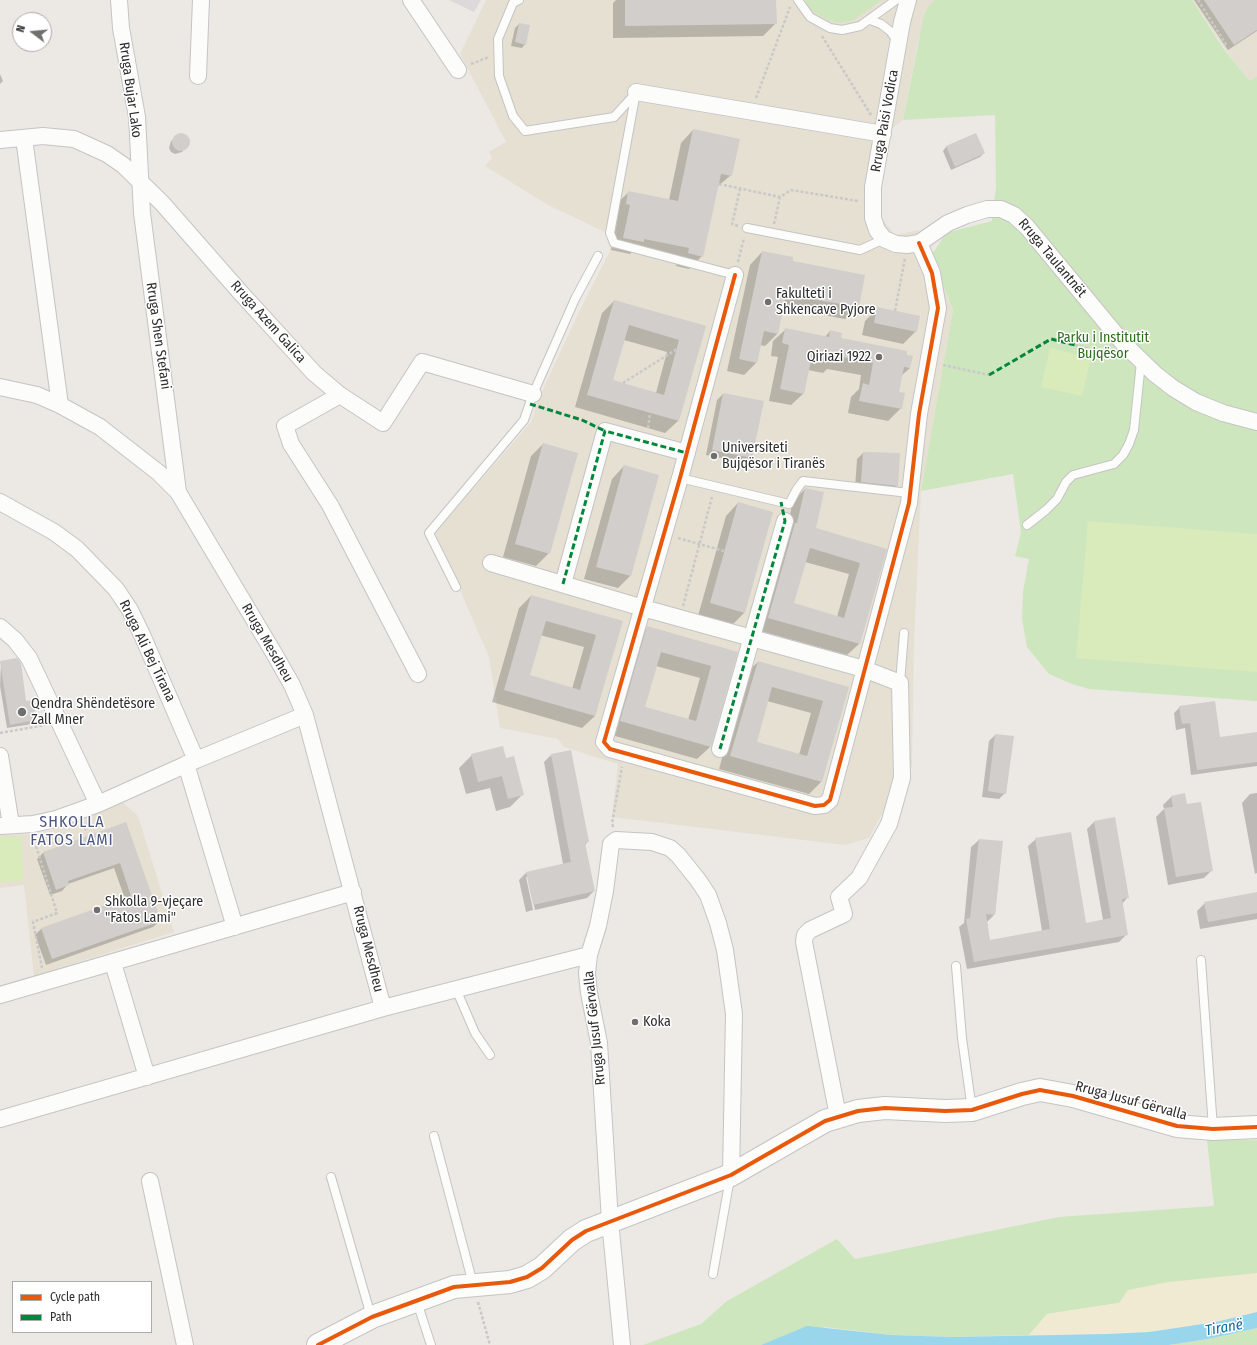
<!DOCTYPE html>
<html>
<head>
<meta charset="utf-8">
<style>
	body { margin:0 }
	#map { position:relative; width:1257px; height:1345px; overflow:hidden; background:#ece8e4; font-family:"Fira Sans Condensed",sans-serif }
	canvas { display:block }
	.legend { position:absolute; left:12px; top:1281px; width:140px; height:52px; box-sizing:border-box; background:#fff; border:1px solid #ababab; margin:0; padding:5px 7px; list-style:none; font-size:12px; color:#2e2e2e }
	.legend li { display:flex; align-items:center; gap:8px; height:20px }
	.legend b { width:20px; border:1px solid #ababab }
	.north { position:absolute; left:12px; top:12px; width:40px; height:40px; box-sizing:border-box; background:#fff; border:1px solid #ababab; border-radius:50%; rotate:286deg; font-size:11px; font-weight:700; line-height:16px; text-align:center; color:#2e2e2e }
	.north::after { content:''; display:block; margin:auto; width:14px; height:18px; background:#706f6e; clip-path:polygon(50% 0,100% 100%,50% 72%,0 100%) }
</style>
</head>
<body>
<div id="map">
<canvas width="1257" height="1345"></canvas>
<ul class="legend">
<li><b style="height:5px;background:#e8590c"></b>Cycle path</li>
<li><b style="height:5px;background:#00873e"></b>Path</li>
</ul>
<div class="north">N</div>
</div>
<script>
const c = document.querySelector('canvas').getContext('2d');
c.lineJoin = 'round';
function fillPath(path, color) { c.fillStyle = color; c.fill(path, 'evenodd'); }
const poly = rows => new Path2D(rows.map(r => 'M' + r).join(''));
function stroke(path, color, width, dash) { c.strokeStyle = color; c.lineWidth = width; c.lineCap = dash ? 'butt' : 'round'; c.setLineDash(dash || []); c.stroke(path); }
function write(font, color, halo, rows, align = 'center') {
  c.font = font + ' "Fira Sans Condensed",sans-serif'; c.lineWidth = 3; c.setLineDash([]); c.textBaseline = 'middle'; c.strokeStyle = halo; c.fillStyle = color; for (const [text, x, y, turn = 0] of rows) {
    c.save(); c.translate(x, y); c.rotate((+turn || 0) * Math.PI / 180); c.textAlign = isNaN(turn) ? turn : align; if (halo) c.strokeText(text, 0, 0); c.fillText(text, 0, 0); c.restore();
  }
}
fillPath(poly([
	[449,0,481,0,474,12]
]), '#dcd9db');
fillPath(poly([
	[486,0,935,0,930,4,917,46,903,120,883,135,881,217,895,235,919,230,953,310,921,491,914,642,912,766,887,804,869,838,845,845,612,817,618,764,564,747,558,739,500,728,489,657,435,533,531,422,538,400,579,312,610,251,607,233,548,205,485,166,492,158,489,152,506,142,460,54],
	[1192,0,1257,0,1257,76,1250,81,1224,48],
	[121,801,138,816,174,932,34,976,24,885,0,888,0,835,32,834,53,830]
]), '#e6e0d3');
fillPath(poly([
	[805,0,882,0,852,21,838,23,826,19,811,10],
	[935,0,1192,0,1223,48,1250,81,1257,76,1257,701,1089,689,1072,684,1049,674,1027,647,1022,619,1023,592,1029,559,1015,556,1021,533,1013,474,921,491,953,310,931,256,946,233,992,221,996,187,995,115,903,120,924,15,930,4],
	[1207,1140,1257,1140,1257,1273,1231,1277,1119,1303,1047,1314,1029,1335,953,1337,891,1335,825,1327,761,1345,643,1345,701,1324,727,1301,837,1239,855,1259,1059,1217,1214,1206],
	[1257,1328,1257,1345,1169,1345,1208,1339]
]), '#cee6be');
fillPath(poly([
	[1257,1273,1257,1312,1216,1322,1149,1332,1029,1335,1047,1314,1119,1303,1128,1290,1169,1282]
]), '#f0ead3');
fillPath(poly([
	[1050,348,1091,358,1082,396,1041,387],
	[1088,521,1257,534,1257,672,1076,658],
	[21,836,23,881,0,882,0,837]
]), '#d9eabb');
fillPath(poly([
	[1257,1312,1257,1328,1208,1339,1169,1345,761,1345,807,1326,891,1335,953,1337,1108,1334,1149,1332,1216,1322]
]), '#99d6ec');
fillPath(poly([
	[616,0,775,0,776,23,763,36,613,38,613,3],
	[1194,0,1257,0,1257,31,1228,50],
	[519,24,525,44,522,48,511,46,515,28],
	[0,74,3,81,0,84],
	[693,130,731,175,717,187,702,256,689,269,676,266,677,260,633,251,630,254,611,250,618,217,614,216,616,204,629,192,669,200,681,143],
	[180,134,185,136,189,143,182,152,175,154,171,152,169,148,171,141],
	[946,147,984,153,980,157,951,170,943,151],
	[762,252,791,262,864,276,858,307,845,319,786,308,782,309,777,334,765,346,760,345,757,362,744,375,727,371,750,265],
	[614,301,705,326,678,421,665,433,575,407,602,313],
	[624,340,667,352,656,393,612,381],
	[878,308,916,331,903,344,862,335,865,321],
	[786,329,825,337,830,331,840,338,910,368,901,376,898,392,901,408,888,421,848,413,851,397,859,389,861,375,827,369,823,373,808,370,804,393,791,405,769,401,778,357,771,356,773,341],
	[723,394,752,457,745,463,706,455,717,400],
	[543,444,549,553,536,566,503,557,531,456],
	[863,453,897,486,891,492,855,488,857,459],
	[624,466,630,576,618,588,584,579,612,479],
	[805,489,815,529,885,549,859,644,847,655,757,630,786,533,793,501],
	[805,562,849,574,837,617,793,604],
	[738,503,772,513,744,613,732,625,698,616,726,516],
	[531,596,621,621,595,716,582,728,492,702,519,608],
	[540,635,584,647,572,689,529,676],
	[648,627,737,653,710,747,697,759,608,734,635,640],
	[656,666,700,678,688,720,644,707],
	[1,662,35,720,32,724,7,728,0,686],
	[758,662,848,688,821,782,809,794,719,769,745,674],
	[767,701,811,713,799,755,755,742],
	[1180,707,1219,739,1257,733,1257,766,1191,775,1185,728,1176,730,1174,713],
	[995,735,1005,793,999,799,982,797,989,741],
	[472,755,506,759,523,794,510,807,496,811,490,788,466,794,459,768],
	[551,755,588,841,585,845,594,891,587,898,535,910,528,877,526,877,533,910,526,912,519,880,526,873,563,864,544,762],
	[1257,793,1257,873,1255,874,1242,803,1250,794],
	[1172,796,1186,805,1212,870,1204,878,1168,885,1156,817,1164,809,1163,805],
	[1095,821,1128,897,1122,904,1127,934,1119,942,967,969,959,927,964,923,971,847,979,840,1002,842,995,914,987,922,989,941,1042,931,1028,846,1036,839,1085,924,1103,920,1087,829],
	[126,823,160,921,153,927,46,965,35,935,41,929,125,899,114,868,68,884,62,891,50,895,37,859,43,853],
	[1257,893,1257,919,1200,929,1197,911,1205,903]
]), '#0003');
fillPath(poly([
	[625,0,776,0,777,24,625,26],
	[1204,0,1257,0,1257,30,1234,45],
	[519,23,530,25,526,45,515,42],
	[693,129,740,139,732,176,721,174,703,257,688,253,689,248,644,239,644,242,623,238,630,205,626,204,628,191,678,201],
	[976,133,985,153,955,167,946,146],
	'172 142a9 9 0 1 1 18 0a9 9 0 1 1-18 0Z',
	[762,251,793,257,793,261,865,275,859,307,786,295,778,334,764,331,757,363,739,359],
	[614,300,706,326,679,421,587,395],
	[629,325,679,340,664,395,613,380],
	[877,307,920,316,917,332,874,323],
	[785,328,829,337,830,330,842,333,841,338,907,351,907,355,913,356,910,368,904,367,899,392,905,393,902,409,859,401,863,383,869,385,873,363,837,356,836,361,812,356,804,394,780,389,789,345,782,343],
	[723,393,764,401,752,458,712,450],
	[543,443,578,453,550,554,515,544],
	[863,452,900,453,898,486,861,482],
	[624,465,659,475,631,576,596,567],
	[805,488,824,492,816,528,887,549,860,644,768,618,795,523,797,523],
	[810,548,860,563,844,618,794,603],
	[738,502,773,512,745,613,710,603],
	[531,595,623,621,595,716,504,690],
	[546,621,596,635,580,690,530,675],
	[647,626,738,652,711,747,620,721],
	[661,652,711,666,696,721,645,707],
	[17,658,21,663,26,701,33,700,36,720,10,725,0,661],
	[758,661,849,687,822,782,730,756],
	[772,687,823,701,807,756,757,742],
	[1215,701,1220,737,1257,732,1257,762,1197,770,1190,723,1182,724,1179,706],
	[995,734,1014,736,1006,794,988,791],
	[503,746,506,758,514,756,524,795,508,799,502,776,478,782,471,754],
	[571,750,589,842,585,843,595,891,533,905,526,872,571,862,551,754],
	[1185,793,1187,804,1201,802,1213,871,1176,877,1164,808,1173,807,1171,796],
	[1115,817,1129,898,1122,899,1128,935,974,962,966,919,970,918,979,839,1003,841,995,915,986,914,990,940,1050,929,1035,838,1071,832,1086,923,1111,918,1094,821],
	[126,822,161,921,52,959,41,928,131,896,120,863,68,881,69,885,56,890,43,852],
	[1257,892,1257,913,1208,922,1204,902]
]), '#d1cecb');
const lane = poly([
	[519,0,513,3,498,39,499,76,513,116,525,131,614,117,636,93],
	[798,0,810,17,830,28,842,30,860,26,896,0],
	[870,20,881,24,890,31,898,42],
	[636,92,610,233,614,243,735,275],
	[747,228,860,250,884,239],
	[680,478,789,504,797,489,803,481,909,493],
	[1027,525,1046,510,1057,499,1066,482,1073,475,1114,464,1123,455,1129,444,1134,430,1141,362],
	[456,587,429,533,524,420,533,394,575,299,598,256],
	[900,683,904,633],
	[1201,960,1213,1128],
	[956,966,962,1038,972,1110],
	[456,989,475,1033,490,1055],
	[434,1136,473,1284],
	[331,1177,371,1316],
	[713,1274,730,1178],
	[417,1302,431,1345]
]);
const street = poly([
	[119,0,121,28,137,117,142,213,178,492],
	[411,0,458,70],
	[908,0,902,22,873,187,873,218,877,230,884,239,896,244,907,245,919,243,948,223,967,215,987,209,1001,209,1014,215,1027,227,1123,343,1155,374,1173,388,1196,402,1223,413,1257,422],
	[198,76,201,0],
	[636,92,883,134],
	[24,138,60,405],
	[0,140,43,136,74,139,107,154,123,165,162,203,240,292,314,373,340,395,383,423,422,362,533,394],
	[735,275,680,478,604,742,610,749,815,806,824,805,830,800,909,503,919,414,938,308,932,273,919,243],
	[0,387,37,395,60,405,100,427,159,473,178,492,275,655,292,685,305,715,383,1008],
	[340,395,285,426,291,444,330,505,418,674],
	[0,502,54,532,77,549,116,589,130,610,143,637,196,760],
	[491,563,643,608,864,669,900,683,902,778,889,824,859,878,839,897,844,914,810,930,805,935,804,942,838,1116],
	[563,584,605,431,687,453],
	[0,627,15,640,29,658,98,804],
	[720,749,785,521],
	[0,756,11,825],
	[186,764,235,927],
	[0,826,33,824,56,819,98,804,196,760,305,715],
	[113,963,147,1077],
	[0,995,353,892],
	[0,1119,383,1008,589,955],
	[150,1181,185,1345],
	[622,1345,610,1221,599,1043,589,993,587,973,589,955,598,926,605,891,611,844,616,840,652,842,670,848,678,855,698,880,708,895,718,923,725,950,734,1014,731,1175]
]);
const secondary = poly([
	[318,1345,372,1317,454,1287,510,1282,527,1277,542,1268,572,1240,586,1231,731,1175,825,1121,858,1111,885,1108,945,1111,972,1110,1022,1094,1040,1090,1073,1096,1177,1126,1213,1129,1257,1127]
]);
stroke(lane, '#c5c4c5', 10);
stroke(street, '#c5c4c5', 18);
stroke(secondary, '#c5c4c5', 24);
stroke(poly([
	[1198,0,1227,46],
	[822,36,871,115],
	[471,64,489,57],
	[756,98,790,7],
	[719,184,780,197,791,190,858,201],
	[774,224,780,197],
	[738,226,732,224,740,189],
	[738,262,744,238],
	[895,311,905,258],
	[1075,345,1101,352,1109,349],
	[943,365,989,375],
	[623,383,677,349],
	[648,428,650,413],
	[678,538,724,551],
	[683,606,712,497],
	[0,733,45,725],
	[613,827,612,823,622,767],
	[85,830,88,823],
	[36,846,57,913,33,922,42,968],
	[478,1302,490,1345]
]), '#c9c9c8', 2.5, [3, 2]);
stroke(lane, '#fcfcfb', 8);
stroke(street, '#fcfcfb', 16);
stroke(secondary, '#fcfcfb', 22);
stroke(poly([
	[989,375,1051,339,1075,345],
	[530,404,582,420,605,431],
	[563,584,605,431,687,453],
	[720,749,785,521,781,502]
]), '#00873e', 3, [6, 3]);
stroke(poly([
	[735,275,680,478,604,742,610,749,815,806,824,805,830,800,909,503,919,414,938,308,932,273,919,243],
	[318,1345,372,1317,454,1287,510,1282,527,1277,542,1268,572,1240,586,1231,731,1175,825,1121,858,1111,885,1108,945,1111,972,1110,1022,1094,1040,1090,1073,1096,1177,1126,1213,1129,1257,1127]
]), '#e8590c', 4);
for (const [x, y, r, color] of [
	[768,302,4,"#706f6e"],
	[879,357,4,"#706f6e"],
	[714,456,4,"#706f6e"],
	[22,712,5,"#706f6e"],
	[97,910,4,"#706f6e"],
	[635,1022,4,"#706f6e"]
]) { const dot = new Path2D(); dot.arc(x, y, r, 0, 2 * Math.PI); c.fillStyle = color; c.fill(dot); stroke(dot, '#fff', 1.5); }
write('14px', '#2e2e2e', '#fff', [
	["Rruga Bujar Lako",130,90,82],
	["Rruga Paisi Vodica",885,121,-80],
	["Rruga Taulantnët",1052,258,50],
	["Rruga Azem Galica",268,322,48],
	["Rruga Shen Stefani",158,336,82],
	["Rruga Mesdheu",267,643,60],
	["Rruga Ali Bej Tirana",147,651,64],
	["Rruga Mesdheu",368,949,76],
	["Rruga Jusuf Gërvalla",595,1028,-96],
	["Rruga Jusuf Gërvalla",1131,1101,15]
]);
write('14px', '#2e2e2e', '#fff', [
	["Fakulteti i",776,294],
	["Shkencave Pyjore",776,310],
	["Qiriazi 1922",871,357,"right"],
	["Universiteti",722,448],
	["Bujqësor i Tiranës",722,464],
	["Qendra Shëndetësore",31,704],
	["Zall Mner",31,720],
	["Shkolla 9-vjeçare",105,902],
	["\"Fatos Lami\"",105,918],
	["Koka",643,1022]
], 'left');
write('14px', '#2c6e1b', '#fff', [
	["Parku i Institutit",1103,338],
	["Bujqësor",1103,354]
]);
write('italic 15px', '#0d6fa3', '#fff', [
	["Tiranë",1224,1328,-10]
]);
c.letterSpacing = '1px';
write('16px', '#4d5680', '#fff', [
	["SHKOLLA",72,823],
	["FATOS LAMI",72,841]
]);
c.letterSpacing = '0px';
</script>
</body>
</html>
